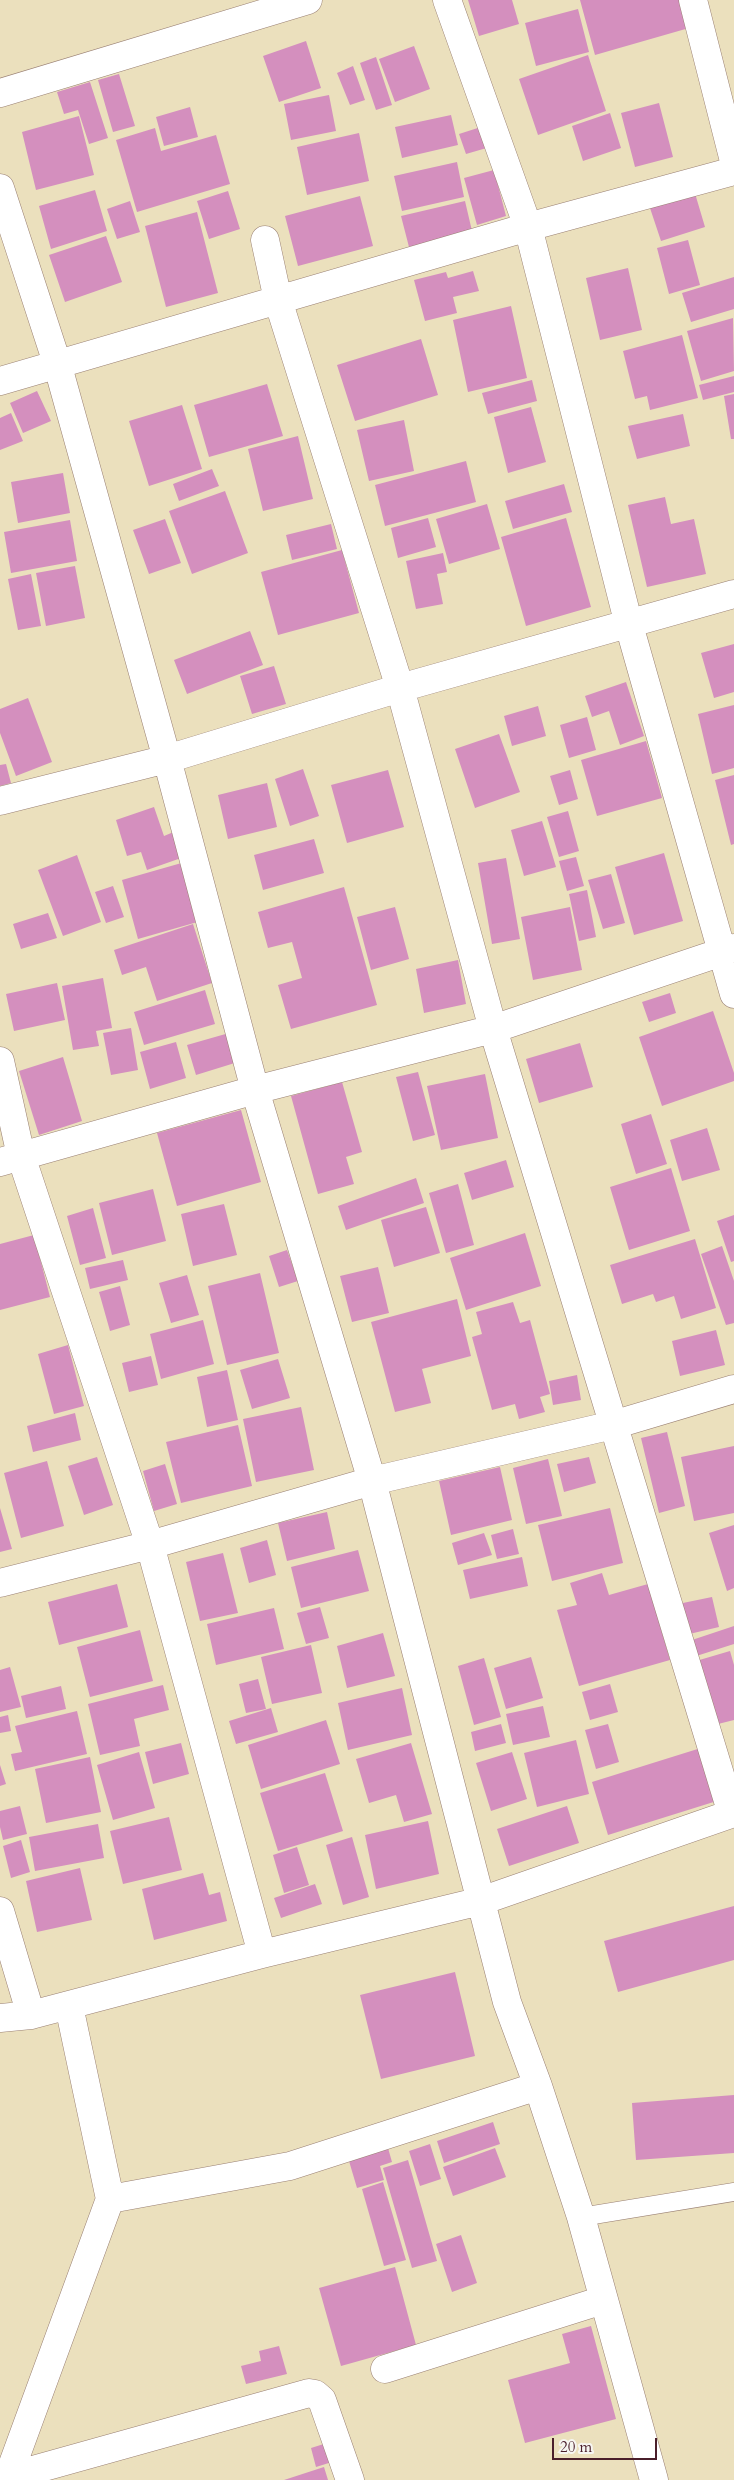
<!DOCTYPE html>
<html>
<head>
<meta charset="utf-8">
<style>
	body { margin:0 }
	#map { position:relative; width:734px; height:2480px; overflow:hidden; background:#ebe0bd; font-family:Cardo,serif }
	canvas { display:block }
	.scale { position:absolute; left:552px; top:2438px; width:105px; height:22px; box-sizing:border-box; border:2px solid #4a1f2b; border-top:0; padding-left:6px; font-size:15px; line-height:18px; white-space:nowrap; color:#4a1f2b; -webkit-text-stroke:4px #f6f6f2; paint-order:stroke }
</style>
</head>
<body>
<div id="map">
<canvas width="734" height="2480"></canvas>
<div class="scale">20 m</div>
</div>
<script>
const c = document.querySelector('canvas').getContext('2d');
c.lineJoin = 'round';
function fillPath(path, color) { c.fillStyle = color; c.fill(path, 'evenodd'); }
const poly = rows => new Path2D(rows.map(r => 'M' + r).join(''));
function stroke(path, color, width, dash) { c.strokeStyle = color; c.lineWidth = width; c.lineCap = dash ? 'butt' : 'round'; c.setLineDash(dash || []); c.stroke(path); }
fillPath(poly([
	[468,0,512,0,519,24,479,36],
	[580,0,681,0,689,28,595,55],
	[578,9,589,52,536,66,525,23],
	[306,41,321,88,279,102,263,56],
	[414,46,430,89,395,102,379,59],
	[588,55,606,111,538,135,519,79],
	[376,57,392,105,376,110,360,63],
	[353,66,365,100,350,105,337,73],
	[119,74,135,126,113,132,98,80],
	[90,82,108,138,89,144,78,110,64,114,57,92],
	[329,95,336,131,291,140,284,104],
	[659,103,673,157,635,167,621,113],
	[190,107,198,137,164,146,156,117],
	[610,113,621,148,583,161,572,126],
	[451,115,458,145,402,158,395,127],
	[79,116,94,175,36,190,22,132],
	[484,126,490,147,466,154,459,134],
	[155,128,161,151,216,135,230,184,137,212,116,140],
	[359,133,369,181,307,195,297,147],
	[457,162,464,197,402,211,394,176],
	[494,170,506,216,477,225,464,178],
	[95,190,107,231,51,249,39,206],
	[694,190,705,227,661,241,649,205],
	[228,191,240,229,209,239,197,201],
	[360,196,373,246,298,266,285,216],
	[130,201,140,232,117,239,107,209],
	[465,201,472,231,409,247,401,216],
	[197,212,218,293,166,307,145,226],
	[106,236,122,282,65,302,49,255],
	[688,240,700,285,669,294,657,248],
	[628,268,642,330,600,340,586,278],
	[473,271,479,291,453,297,457,313,425,321,414,280,446,272,448,278],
	[734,277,734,309,691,322,682,293],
	[511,306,527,378,468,392,453,320],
	[733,318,734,371,701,381,687,331],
	[682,335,698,398,650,410,647,396,635,399,623,351],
	[421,339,438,395,355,421,337,365],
	[734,376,734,392,703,400,699,385],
	[532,380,537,401,488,414,482,393],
	[267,384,283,436,209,457,194,405],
	[37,391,51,421,23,433,10,403],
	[734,394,734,439,731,439,724,396],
	[182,405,202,469,149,486,129,421],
	[531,407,546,462,508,473,494,417],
	[11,413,23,441,0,450,0,418],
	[683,414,690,446,637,459,628,426],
	[404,420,414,471,369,481,357,430],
	[298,436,313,499,263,511,248,449],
	[466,461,476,502,385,526,375,485],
	[212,469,219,486,179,501,173,484],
	[63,473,70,513,18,523,11,482],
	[564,484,572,512,513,529,505,501],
	[225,491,248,553,192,574,169,511],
	[665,497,671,524,694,519,706,574,647,587,628,505],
	[487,504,500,549,449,564,436,519],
	[428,518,436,547,398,558,391,528],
	[566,518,591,607,526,626,501,537],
	[165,519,181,563,149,574,133,530],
	[70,520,77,561,11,573,4,532],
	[331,524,337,549,292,560,286,535],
	[342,550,359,613,278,635,261,572],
	[443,553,447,572,437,574,443,604,416,609,406,561],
	[75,566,85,618,46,626,36,573],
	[31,574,41,626,18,630,8,579],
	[250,631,263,665,187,694,174,660],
	[734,644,734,692,714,698,701,653],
	[274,666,286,704,252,714,240,676],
	[626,682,644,736,620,745,609,711,592,717,585,696],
	[28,698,52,762,16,776,0,733,0,709],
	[734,705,734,768,712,774,698,714],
	[538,706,546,736,512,746,504,716],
	[587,717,596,750,569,758,560,725],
	[499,734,520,792,475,808,455,749],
	[646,741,662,798,597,816,581,760],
	[6,764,11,783,0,786,0,765],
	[303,769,319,816,290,826,275,779],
	[388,770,404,827,347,843,331,785],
	[570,770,578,799,559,805,550,776],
	[734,775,734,844,731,845,715,780],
	[267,783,277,827,228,839,218,795],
	[154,807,164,836,176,831,184,857,147,870,141,852,127,856,116,820],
	[568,811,579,851,559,857,547,817],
	[542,821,556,867,524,876,511,830],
	[314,839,324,873,263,890,254,855],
	[664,853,683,921,634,935,615,867],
	[77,855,101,922,63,936,38,870],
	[576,857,584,886,567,891,559,861],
	[506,858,520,939,492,944,478,863],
	[185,862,201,921,138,939,122,880],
	[611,874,625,923,603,929,588,880],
	[113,886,124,917,106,923,95,892],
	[344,887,377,1005,291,1029,278,985,302,978,292,942,268,948,258,912],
	[587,890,596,937,579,941,569,894],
	[395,907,409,959,371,970,357,917],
	[570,907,582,970,533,980,521,917],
	[48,913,57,938,21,949,13,924],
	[193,924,212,983,157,1001,146,967,122,975,114,950],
	[458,960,466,1004,424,1013,416,969],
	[103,978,112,1028,96,1031,99,1046,73,1050,62,986],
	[57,983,65,1020,14,1031,6,994],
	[205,990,215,1024,144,1045,134,1012],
	[670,993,676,1013,649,1022,642,1002],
	[713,1011,734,1073,734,1081,662,1106,639,1037],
	[131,1028,138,1070,111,1075,103,1033],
	[229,1033,238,1062,196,1075,187,1045],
	[176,1042,186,1078,150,1089,140,1052],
	[580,1043,593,1087,539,1103,526,1059],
	[63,1057,82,1121,39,1135,19,1071],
	[418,1072,435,1135,413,1141,396,1077],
	[485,1074,498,1138,441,1150,427,1086],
	[342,1082,362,1152,346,1157,354,1184,318,1194,291,1096],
	[241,1110,261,1182,177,1206,157,1133],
	[651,1114,667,1164,636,1174,621,1124],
	[707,1128,720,1170,682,1181,670,1140],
	[506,1160,514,1187,472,1200,464,1173],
	[671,1168,690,1231,629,1250,610,1187],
	[416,1178,424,1203,346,1230,338,1206],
	[458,1184,474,1245,446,1253,429,1193],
	[153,1189,166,1241,112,1255,99,1203],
	[224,1204,237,1255,193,1266,181,1214],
	[426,1207,440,1253,394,1267,381,1220],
	[93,1208,106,1258,80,1265,67,1216],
	[734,1215,734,1261,731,1262,717,1221],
	[525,1233,541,1286,466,1310,450,1258],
	[34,1235,50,1297,0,1310,0,1244],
	[695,1239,716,1308,681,1319,674,1296,656,1302,653,1294,622,1304,610,1265],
	[722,1246,734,1281,734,1323,726,1325,701,1254],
	[287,1250,298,1281,279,1287,269,1256],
	[123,1260,128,1280,90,1289,85,1268],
	[378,1267,389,1313,352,1322,340,1276],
	[260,1273,279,1353,227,1365,208,1286],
	[187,1275,199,1315,171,1323,159,1283],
	[120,1286,130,1325,110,1331,99,1292],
	[457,1299,471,1356,422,1369,431,1403,395,1412,371,1322],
	[513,1302,520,1323,530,1320,550,1394,540,1397,545,1412,519,1419,515,1404,492,1410,472,1337,482,1334,476,1312],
	[203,1320,214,1364,161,1379,150,1334],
	[716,1330,725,1365,680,1376,672,1341],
	[68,1345,84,1406,54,1414,38,1354],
	[151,1356,158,1385,129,1392,122,1363],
	[278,1359,290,1398,252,1409,240,1370],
	[227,1370,238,1420,207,1427,197,1377],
	[577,1375,581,1400,553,1405,549,1381],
	[301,1407,314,1470,256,1482,243,1419],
	[75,1413,81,1440,33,1452,27,1426],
	[238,1425,252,1486,181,1503,166,1442],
	[667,1432,685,1506,659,1513,641,1438],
	[734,1446,734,1513,694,1521,681,1457],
	[97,1457,113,1505,84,1515,68,1466],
	[589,1457,596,1483,564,1492,557,1464],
	[548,1459,562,1516,526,1524,513,1468],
	[47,1461,64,1526,21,1538,4,1473],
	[165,1464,177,1504,154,1511,143,1471],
	[500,1467,512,1520,451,1535,439,1481],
	[0,1508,12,1549,0,1552],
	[610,1508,623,1563,552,1581,538,1525],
	[327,1512,335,1549,287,1561,278,1523],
	[734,1525,734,1588,727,1591,709,1533],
	[513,1529,519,1554,497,1559,491,1535],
	[484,1533,492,1555,458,1565,452,1543],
	[267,1540,276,1575,249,1583,240,1548],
	[358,1550,369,1591,301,1608,291,1567],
	[223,1553,238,1613,200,1621,186,1562],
	[522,1557,528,1586,470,1599,463,1570],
	[602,1573,609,1595,648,1584,670,1660,579,1686,557,1610,577,1605,570,1583],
	[117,1584,128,1627,59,1645,48,1602],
	[712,1597,719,1627,685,1635,678,1604],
	[320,1607,329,1638,306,1644,297,1613],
	[274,1608,284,1649,216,1665,207,1624],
	[734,1626,734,1644,690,1658,686,1642],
	[140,1630,153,1681,90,1697,77,1647],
	[383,1633,395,1676,347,1688,337,1646],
	[311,1645,322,1693,272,1704,261,1657],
	[730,1651,734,1665,734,1720,714,1725,696,1661],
	[531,1657,543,1698,506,1709,494,1668],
	[484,1658,501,1717,474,1725,458,1666],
	[10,1667,21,1707,0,1712,0,1670],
	[258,1679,266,1709,246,1713,239,1684],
	[610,1684,618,1712,590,1720,582,1692],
	[163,1685,169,1710,134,1719,140,1746,100,1755,88,1704],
	[61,1686,66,1709,26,1718,21,1696],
	[402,1688,412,1735,348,1750,338,1703],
	[543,1706,550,1737,513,1745,506,1714],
	[271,1708,278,1732,236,1744,229,1721],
	[77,1711,87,1754,15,1771,11,1754,22,1752,15,1726],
	[8,1715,11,1731,0,1733,0,1717],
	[326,1720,340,1764,261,1789,248,1745],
	[501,1724,506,1743,475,1751,471,1732],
	[608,1724,619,1762,596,1769,585,1730],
	[576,1740,589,1794,537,1807,524,1753],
	[181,1743,189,1774,153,1784,145,1752],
	[411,1743,432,1814,404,1822,396,1795,369,1803,356,1759],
	[704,1747,720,1800,608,1835,592,1782],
	[139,1752,155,1808,113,1820,97,1765],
	[512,1752,527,1799,491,1811,476,1763],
	[90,1757,101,1812,46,1823,35,1769],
	[0,1765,6,1784,0,1786],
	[325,1773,343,1831,278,1851,260,1793],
	[20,1806,27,1834,3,1840,0,1827,0,1811],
	[567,1806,579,1843,509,1866,497,1829],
	[169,1817,182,1870,123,1884,110,1831],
	[428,1821,439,1874,376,1889,365,1835],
	[98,1824,104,1858,35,1871,29,1837],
	[352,1837,369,1897,343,1905,326,1845],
	[21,1840,30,1872,11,1878,3,1846],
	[297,1847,309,1885,284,1893,273,1855],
	[80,1868,92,1920,37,1932,26,1881],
	[203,1873,209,1895,220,1892,227,1921,154,1940,142,1889],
	[315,1884,322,1904,281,1918,274,1898],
	[734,1906,734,1960,618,1992,604,1941],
	[455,1972,475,2056,381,2079,360,1995],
	[734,2095,734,2153,636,2160,632,2103],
	[493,2122,500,2144,444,2163,437,2141],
	[430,2144,441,2179,420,2186,409,2151],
	[388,2148,392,2162,380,2166,384,2180,357,2188,349,2161],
	[495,2148,506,2177,453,2196,443,2167],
	[408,2160,437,2261,412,2268,383,2168],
	[383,2182,406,2260,384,2266,362,2189],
	[461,2235,477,2283,452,2292,436,2244],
	[395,2267,416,2345,341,2366,319,2288],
	[591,2326,616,2419,525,2443,508,2380,570,2363,562,2334],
	[279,2346,287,2374,246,2384,241,2366,261,2361,259,2351],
	[327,2443,332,2462,316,2467,311,2448],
	[324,2467,328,2480,284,2480]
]), '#d48fbe');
const lane = poly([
	[581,2217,734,2192]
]);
const street = poly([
	[447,0,528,227,629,625,734,994],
	[693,0,734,161],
	[0,93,308,0],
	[0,188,57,363,167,759,255,1090,372,1481,507,2002,538,2086,290,2166,110,2199,7,2480],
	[265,240,278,300,400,688,493,1029,732,1814],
	[0,381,528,227,734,171],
	[0,801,167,759,400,688,734,594],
	[0,1061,21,1156,150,1545,262,1954],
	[0,1162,255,1090,493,1029,734,948],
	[0,1583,150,1545,372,1481,613,1425,734,1389],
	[0,1911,31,2015],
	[69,2006,110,2199],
	[0,2018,31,2015,262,1954,481,1901,734,1813],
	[538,2086,581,2217,654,2480],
	[385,2369,603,2300],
	[8,2477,309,2393,315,2394,322,2400,350,2480]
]);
stroke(lane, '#9a8074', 19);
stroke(street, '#9a8074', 29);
stroke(lane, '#fff', 18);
stroke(street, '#fff', 28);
</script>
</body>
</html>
